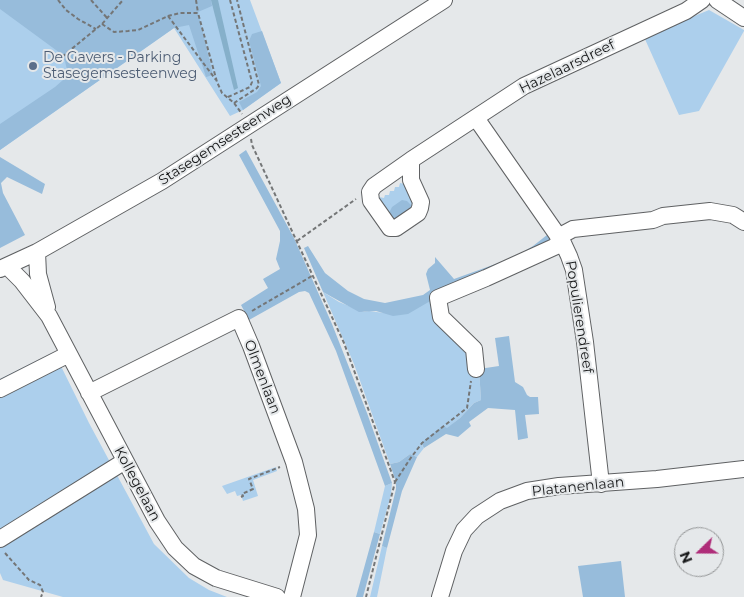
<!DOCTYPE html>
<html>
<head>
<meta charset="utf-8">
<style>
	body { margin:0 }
	#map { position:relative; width:744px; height:597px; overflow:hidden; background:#e5e8ea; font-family:Montserrat,sans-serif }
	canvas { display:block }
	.north { position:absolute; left:674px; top:527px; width:50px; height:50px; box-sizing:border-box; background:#e5e8ea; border:1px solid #939596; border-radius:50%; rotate:248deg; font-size:14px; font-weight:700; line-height:20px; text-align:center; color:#171819 }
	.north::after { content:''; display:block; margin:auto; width:18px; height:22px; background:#af2d79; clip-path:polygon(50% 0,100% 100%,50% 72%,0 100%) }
</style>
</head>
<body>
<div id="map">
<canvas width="744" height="597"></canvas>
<div class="north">N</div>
</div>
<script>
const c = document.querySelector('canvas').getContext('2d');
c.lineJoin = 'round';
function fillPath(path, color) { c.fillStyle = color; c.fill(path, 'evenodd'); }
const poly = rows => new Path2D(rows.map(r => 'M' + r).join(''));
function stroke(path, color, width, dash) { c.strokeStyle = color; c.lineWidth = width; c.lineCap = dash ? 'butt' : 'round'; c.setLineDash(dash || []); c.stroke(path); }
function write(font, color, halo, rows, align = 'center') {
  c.font = font + ' Montserrat,sans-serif'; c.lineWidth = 4; c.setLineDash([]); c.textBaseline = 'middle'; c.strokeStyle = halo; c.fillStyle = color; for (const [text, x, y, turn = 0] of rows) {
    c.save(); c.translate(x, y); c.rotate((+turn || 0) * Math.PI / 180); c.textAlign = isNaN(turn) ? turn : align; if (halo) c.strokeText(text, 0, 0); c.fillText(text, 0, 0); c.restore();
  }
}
fillPath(poly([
	[0,0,250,0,281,83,243,110,230,116,174,28,0,150],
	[709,10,744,30,744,31,699,111,679,115,644,37],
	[404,179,415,209,389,219,375,193,379,187,379,197,384,198,385,195,389,195,390,191,394,191,395,187,399,187,400,183,404,184],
	[323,292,339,302,364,312,369,311,384,313,432,300,471,351,479,369,481,400,474,403,460,418,447,429,421,444,424,448,417,457,410,454,399,462,390,464,354,364],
	[54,352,89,423,154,544,189,578,209,590,227,597,63,597,3,580,0,573,0,379],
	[276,467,277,471,253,480,258,496,243,501,241,495,237,496,235,491,227,494,222,486],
	[392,483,391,495,380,534,374,532,385,486],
	[382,546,387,548,377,597,370,597]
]), '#accfec');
fillPath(poly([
	[0,0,211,0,212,6,198,12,213,75,206,77,189,25,174,28,0,150,0,124,55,87,63,80,67,70,65,61,60,53,0,9],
	[262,31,281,83,243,110,239,102,257,92,261,86,249,41,252,34],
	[246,150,294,238,332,324,367,413,392,483,385,486,336,351,309,293,305,291,299,292,249,320,241,305,268,288,263,279,280,269,276,259,280,241,280,231,239,155],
	[0,157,45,184,42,194,7,177,1,183,3,193,25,235,0,248],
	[402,200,407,201,415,209,394,220,389,213,392,207],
	[547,235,553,243,432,300,408,314,393,316,376,311,359,312,323,292,304,248,308,246,325,273,348,291,364,299,385,303,423,295,430,290,426,274,428,269,435,263,435,257,454,279,515,257,533,246],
	[509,336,515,382,523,387,527,395,530,397,538,397,539,414,525,415,528,438,518,440,515,410,488,408,469,422,471,426,458,437,446,434,424,448,421,443,443,426,447,428,460,418,474,403,481,400,479,369,499,366,495,338],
	[410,454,417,457,402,491,387,548,382,546,396,489,396,482,390,464,399,462],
	[374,532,380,534,363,597,356,597],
	[621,561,625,597,583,597,578,566]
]), '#97bcdb');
fillPath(poly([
	[211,0,218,0,238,88,234,90]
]), '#86b0ca');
const minor = poly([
	[717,0,744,18],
	[476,118,563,243,569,256,574,270,585,342,601,484],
	[411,160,411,180,421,202,420,208,418,213,396,228,390,228,371,201,370,192,374,186,411,160,524,86,686,11,702,0],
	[558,237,573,229,653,220,663,216,710,211,733,215,744,222],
	[37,252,38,274,47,307],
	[7,266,22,281,49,316,157,521,175,548,194,566,216,578,277,597],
	[0,269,37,252,162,181,444,0],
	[476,369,474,349,441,317,438,298,486,278,563,243],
	[0,389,69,354],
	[89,393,239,318,251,346,294,462,306,509,308,535,292,597],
	[0,539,125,461],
	[440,597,454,551,464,530,477,516,500,501,527,491,559,486,657,479,744,469]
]);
stroke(minor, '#5f6163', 18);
stroke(poly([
	[58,0,66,10,78,19,96,29],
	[91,0,108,19],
	[196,0,198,13],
	[168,16,216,80],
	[102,24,114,32,128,31,138,30,168,16,180,13,198,13,217,82,222,93,234,103,242,114],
	[57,61,102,24,123,0],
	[228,97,250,87,252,82,230,0],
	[234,103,257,88,259,85,237,0],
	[251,139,252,145,344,343,395,482,366,597],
	[297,241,356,199],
	[252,311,312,276],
	[395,482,410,459,422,443,467,408,471,381],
	[241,497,243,496,242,494,253,489,249,479,280,467],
	[5,553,29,580,40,585,43,592,41,597]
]), '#747677', 2, [4, 2.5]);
stroke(minor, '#fff', 16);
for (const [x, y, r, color] of [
	[33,66,5,"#5c6f8a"]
]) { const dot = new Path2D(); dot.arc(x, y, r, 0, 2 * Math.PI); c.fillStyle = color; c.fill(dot); stroke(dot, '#e5e8ea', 2); }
write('14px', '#4e5e75', '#e5e8ea', [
	["De Gavers - Parking",43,58],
	["Stasegemsesteenweg",43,74]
], 'left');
write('14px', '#171819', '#e5e8ea', [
	["Hazelaarsdreef",567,67,-26],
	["Stasegemsesteenweg",225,140,-33],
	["Populierendreef",579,317,81],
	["Olmenlaan",262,377,69],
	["Kollegelaan",137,484,62],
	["Platanenlaan",578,487,-6]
]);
</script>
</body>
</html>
